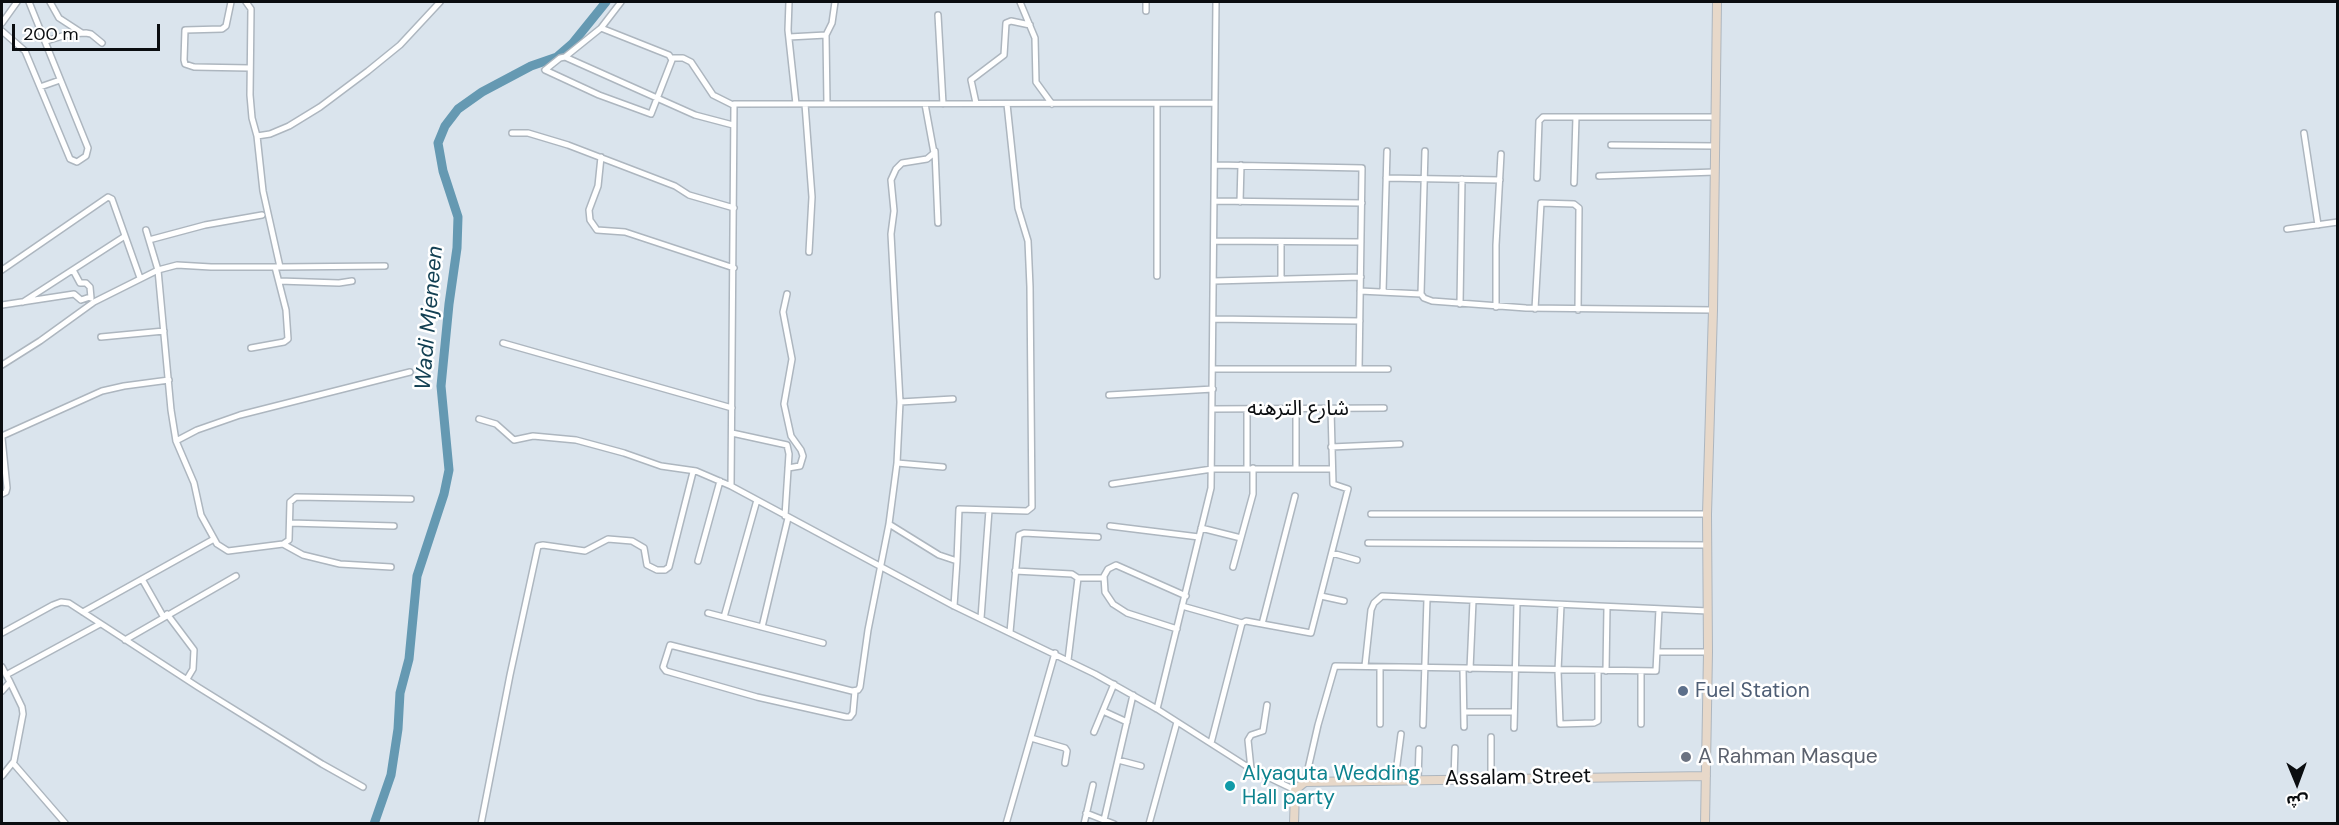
<!DOCTYPE html>
<html>
<head>
<meta charset="utf-8">
<style>
	body { margin:0 }
	#map { position:relative; width:2339px; height:825px; overflow:hidden; background:#dae4ed; font-family:"DM Sans","Noto Sans Arabic",sans-serif }
	canvas { display:block }
	.frame { position:absolute; inset:0; border:3px solid #0a0d10; pointer-events:none }
	.north { position:absolute; left:2267px; top:753px; width:60px; height:60px; -webkit-text-stroke:4px #fff; paint-order:stroke; rotate:179deg; font-size:16px; font-weight:700; line-height:24px; text-align:center; color:#0a0d10 }
	.north::after { content:''; display:block; margin:auto; width:21px; height:27px; background:#0a0d10; clip-path:polygon(50% 0,100% 100%,50% 72%,0 100%) }
	.scale { position:absolute; left:12px; top:24px; width:148px; height:27px; box-sizing:border-box; border:3px solid #0a0d10; border-top:0; padding-left:8px; font-size:18px; line-height:21px; white-space:nowrap; color:#0a0d10; -webkit-text-stroke:4px #fff; paint-order:stroke }
</style>
</head>
<body>
<div id="map">
<canvas width="2339" height="825"></canvas>
<div class="frame"></div>
<div class="north">ش</div>
<div class="scale">200 m</div>
</div>
<script>
const c = document.querySelector('canvas').getContext('2d');
c.lineJoin = 'round';
const poly = rows => new Path2D(rows.map(r => 'M' + r).join(''));
function stroke(path, color, width, dash) { c.strokeStyle = color; c.lineWidth = width; c.lineCap = dash ? 'butt' : 'round'; c.setLineDash(dash || []); c.stroke(path); }
function write(font, color, halo, rows, align = 'center') {
  c.font = font + ' "DM Sans","Noto Sans Arabic",sans-serif'; c.lineWidth = 5; c.setLineDash([]); c.textBaseline = 'middle'; c.strokeStyle = halo; c.fillStyle = color; for (const [text, x, y, turn = 0] of rows) {
    c.save(); c.translate(x, y); c.rotate((+turn || 0) * Math.PI / 180); c.textAlign = isNaN(turn) ? turn : align; if (halo) c.strokeText(text, 0, 0); c.fillText(text, 0, 0); c.restore();
  }
}
stroke(poly([
	[374,824,391,775,398,729,400,693,409,659,417,576,444,494,449,470,441,386,449,304,457,248,458,217,443,171,438,143,445,126,458,109,482,92,531,66,557,57,572,44,606,2]
]), '#6599b2', 9);
const minor = poly([
	[50,2,59,18,82,33],
	[231,2,226,26,222,29,185,30,184,60,185,64,194,67,249,68],
	[246,2,251,9,250,95,252,118,257,136],
	[621,2,601,28,565,57,695,115,733,125],
	[789,2,788,30,796,104],
	[1020,2,1035,38,1036,82,1052,104],
	[1146,2,1146,11],
	[938,15,943,104],
	[2,23,17,2],
	[2,31,25,51,70,159,77,162,86,156,88,148,29,2],
	[789,37,826,35],
	[46,41,69,34,86,33,91,34,102,43],
	[565,57,560,58,545,70,599,95,651,114,672,60,669,55,601,28],
	[671,58,683,58,691,62,713,95,733,105],
	[40,87,60,80],
	[976,103,971,80,1004,55,1006,23,1011,21,1030,25],
	[1215,103,734,104,731,486,954,606,1095,674,1157,709,1251,769,1295,790],
	[805,104,812,197,809,252],
	[827,104,826,35,832,23,835,2],
	[1157,104,1157,276],
	[512,133,528,133,568,145,675,186,689,195,734,208],
	[2304,133,2318,225],
	[1611,145,1715,146],
	[935,151,938,223],
	[1425,151,1421,294,1424,298,1432,301,1526,308,1713,310],
	[601,157,598,186,589,210,590,220,597,230,625,232,734,268],
	[1216,165,1362,168,1359,369],
	[1599,176,1715,172],
	[1386,178,1500,180],
	[1537,178,1539,121,1543,117,1715,117],
	[1574,183,1576,117],
	[1216,201,1362,203],
	[1240,202,1241,165],
	[2287,229,2338,222],
	[146,230,158,270,171,410,176,441,194,483,201,515,217,544,228,551,283,544,303,555,340,564,391,567],
	[149,240,205,225,262,215],
	[1215,241,1361,242],
	[280,267,385,266],
	[2,270,108,197,112,199,140,278],
	[73,270,80,283,86,283,90,287,91,298],
	[1281,279,1281,242],
	[279,281,339,283,352,281],
	[1214,281,1361,277],
	[1360,291,1421,294],
	[1383,292,1387,151],
	[787,294,783,312,792,359,784,404,791,436,801,450,803,456,800,466,788,468],
	[23,302,125,236],
	[1460,304,1462,179],
	[2,305,74,294,81,300,90,297],
	[1496,307,1496,245,1501,154],
	[1535,309,1541,203,1574,204,1579,208,1578,310],
	[1214,319,1360,321],
	[101,337,164,331],
	[503,343,732,408],
	[251,348,284,342,288,339,286,310,275,267],
	[2,365,40,341,94,302,158,270,177,265,211,267,280,267,263,191,257,136,270,134,289,126,320,107,368,71,400,45,440,2],
	[1213,369,1388,369],
	[1109,395,1213,389],
	[900,402,953,399],
	[1213,409,1384,408],
	[1296,410,1296,468],
	[479,419,496,424,514,440,533,436,576,440,624,453,661,466,696,471],
	[732,433,787,445,789,454,785,516],
	[2,436,102,391,124,386,169,380],
	[2,438,7,488,6,492,2,494],
	[176,441,197,430,240,415,410,372],
	[1331,447,1400,444],
	[897,463,943,467],
	[1247,468,1247,410],
	[1112,484,1212,469,1332,469],
	[1371,514,1707,514],
	[290,523,394,526],
	[889,524,939,555,957,561,954,606],
	[1110,526,1199,537],
	[1201,528,1241,538],
	[1368,543,1708,545],
	[283,544,289,540,290,502,296,497,411,499],
	[1332,553,1357,560],
	[698,561,720,481],
	[957,561,959,509,1027,511,1032,507,1030,287,1028,241,1018,208,1007,104],
	[1233,567,1253,494,1253,468],
	[1015,571,1072,574,1078,578,1104,578],
	[142,579,163,616],
	[1321,596,1344,601],
	[1561,605,1558,671,1560,724,1594,723,1598,721,1598,671],
	[1182,606,1242,623,1246,621,1311,633,1348,489,1333,484,1331,410],
	[83,612,214,539],
	[708,613,823,643],
	[167,614,194,650,193,669,187,679],
	[724,617,757,500],
	[981,618,989,510],
	[1262,624,1295,496],
	[762,627,788,518],
	[1177,629,1127,613,1113,604,1105,592,1104,576,1108,569,1116,565,1186,596],
	[1010,632,1019,535,1024,533,1098,537],
	[2,633,53,605,61,602,69,603,198,687,322,764,363,787],
	[125,640,236,576],
	[1658,652,1708,652],
	[1068,660,1078,578],
	[1365,666,1371,610,1374,603,1382,596,1708,611],
	[2,667,10,682,2,691],
	[1463,669,1464,727],
	[1470,669,1473,601],
	[1606,671,1607,607],
	[6,675,100,624],
	[855,691,853,713,850,717,846,717,757,697,666,671,663,667,670,645,852,691,858,690,860,687,868,630,889,524,897,463,900,402,891,234,894,211,891,180,896,169,902,163,927,159,934,153,925,104],
	[1157,709,1211,488,1216,2],
	[1103,711,1127,722],
	[1464,712,1514,712],
	[1380,724,1380,667],
	[1641,724,1641,671],
	[1423,725,1427,599],
	[1514,728,1517,603],
	[1094,732,1114,684],
	[1031,738,1065,748,1067,751,1065,763],
	[1211,743,1242,623],
	[1118,760,1141,766],
	[13,763,65,823],
	[1251,769,1248,740,1251,735,1263,731,1267,705],
	[2,776,14,761,23,714,22,707,10,682],
	[1454,779,1455,748],
	[1491,779,1491,737],
	[1395,780,1401,734],
	[1418,780,1419,749],
	[1305,782,1318,725,1335,666,1656,671,1659,609],
	[1086,813,1114,824],
	[1104,820,1133,695],
	[481,824,510,675,538,546,543,545,585,551,608,539,632,541,644,548,647,565,657,570,665,570,669,567,693,472,696,471,731,486],
	[1006,824,1055,653],
	[1084,824,1093,785],
	[1149,824,1177,722]
]);
const secondary = poly([
	[1294,824,1295,790,1305,782,1706,776],
	[1705,824,1708,652,1707,514,1713,310,1717,2]
]);
stroke(minor, '#adb6bf', 8);
stroke(secondary, '#adb6bf', 10);
stroke(minor, '#fff', 5);
stroke(secondary, '#e7d8c9', 8);
for (const [x, y, r, color] of [
	[1683,691,6,"#5c6f8a"],
	[1686,757,6,"#6b7280"],
	[1230,786,6,"#0f9aa8"]
]) { const dot = new Path2D(); dot.arc(x, y, r, 0, 2 * Math.PI); c.fillStyle = color; c.fill(dot); stroke(dot, '#fff', 2); }
write('21px', '#0a0d10', '#fff', [
	["شارع الترهنه",1298,409],
	["Assalam Street",1518,778,-1]
]);
write('21px', '#4e5e75', '#fff', [
	["Fuel Station",1695,691]
], 'left');
write('21px', '#5b616d', '#fff', [
	["A Rahman Masque",1698,757]
], 'left');
write('21px', '#0d838f', '#fff', [
	["Alyaquta Wedding",1242,774],
	["Hall party",1242,798]
], 'left');
write('italic 22px', '#134053', '#fff', [
	["Wadi Mjeneen",430,318,-85]
]);
</script>
</body>
</html>
